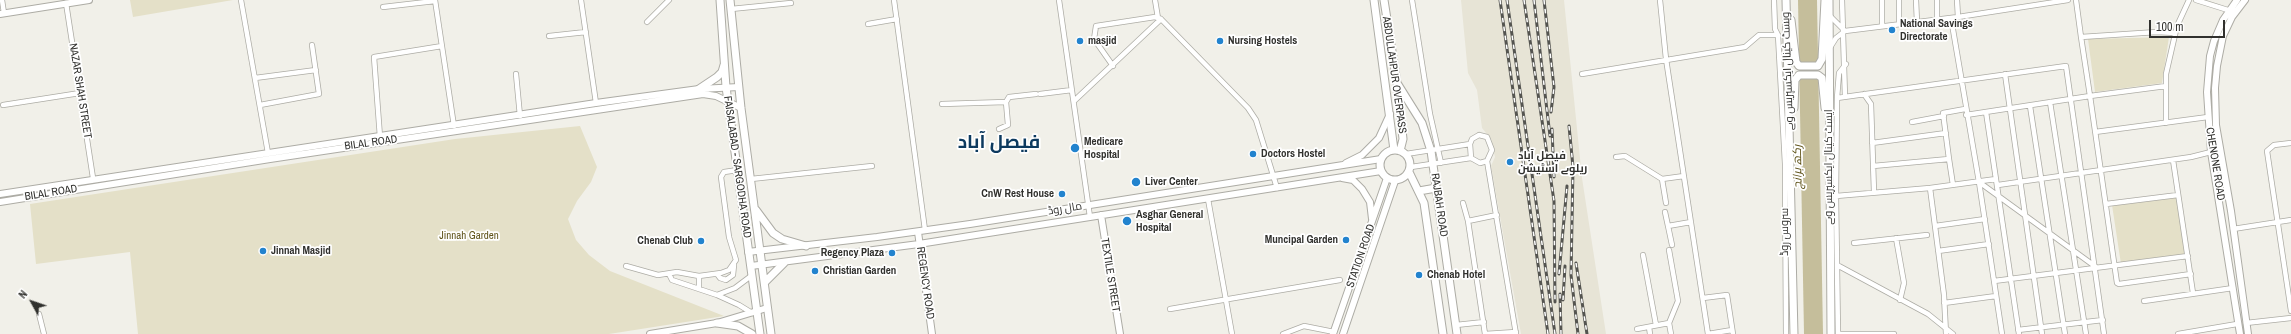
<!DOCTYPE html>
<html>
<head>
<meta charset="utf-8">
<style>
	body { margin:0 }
	#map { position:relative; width:2291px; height:334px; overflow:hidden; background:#f1f0e9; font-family:"Archivo Narrow",sans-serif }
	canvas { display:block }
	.north { position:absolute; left:12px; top:282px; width:40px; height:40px; -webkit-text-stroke:3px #fff; paint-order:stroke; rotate:310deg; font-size:11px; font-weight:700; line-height:16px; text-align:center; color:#31312e }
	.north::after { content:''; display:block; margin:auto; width:14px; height:18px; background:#31312e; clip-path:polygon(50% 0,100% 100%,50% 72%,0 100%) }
	.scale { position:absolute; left:2149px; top:20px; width:76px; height:18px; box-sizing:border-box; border:2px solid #31312e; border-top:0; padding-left:5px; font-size:12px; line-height:14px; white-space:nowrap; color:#31312e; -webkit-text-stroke:3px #fff; paint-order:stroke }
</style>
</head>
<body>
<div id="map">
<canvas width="2291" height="334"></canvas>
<div class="north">N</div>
<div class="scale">100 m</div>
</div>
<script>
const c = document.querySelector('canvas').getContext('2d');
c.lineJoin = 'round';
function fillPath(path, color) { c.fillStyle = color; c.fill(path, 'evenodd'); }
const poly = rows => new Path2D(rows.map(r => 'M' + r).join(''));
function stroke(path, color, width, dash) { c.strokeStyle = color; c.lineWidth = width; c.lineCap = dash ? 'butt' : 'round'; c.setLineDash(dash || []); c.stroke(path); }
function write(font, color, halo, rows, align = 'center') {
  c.font = font + ' "Archivo Narrow",Cairo,sans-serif'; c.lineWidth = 3.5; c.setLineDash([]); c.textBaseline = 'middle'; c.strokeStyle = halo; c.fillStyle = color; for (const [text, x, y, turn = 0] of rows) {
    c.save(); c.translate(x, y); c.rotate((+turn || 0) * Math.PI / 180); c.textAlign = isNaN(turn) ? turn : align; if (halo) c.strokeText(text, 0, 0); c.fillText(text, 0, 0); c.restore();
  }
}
fillPath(poly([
	[1461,0,1564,0,1582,178,1606,334,1521,334,1491,166,1495,157,1491,139,1482,128,1477,90,1468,73]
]), '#e7e4d6');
fillPath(poly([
	[130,0,233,0,133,17],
	[2169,37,2162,83,2095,92,2088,39],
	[580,126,597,167,591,182,577,201,568,219,576,240,589,255,610,271,724,316,609,334,138,334,130,252,36,264,30,204,455,139],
	[2179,197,2188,254,2121,264,2112,205]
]), '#e4e0c8');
fillPath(poly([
	[1798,0,1817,0,1823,334,1804,334]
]), '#c5be9b');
const street = poly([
	[2,0,4,13],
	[241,0,268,153],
	[435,0,454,126],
	[581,0,596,103],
	[894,0,925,230],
	[1059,0,1090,217],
	[1155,0,1158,18],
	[1412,0,1430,114,1441,163],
	[1660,0,1666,59,1708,334],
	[1842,0,1845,97],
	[1882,0,1882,26],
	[1899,0,1899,24],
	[1916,0,1917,22],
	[1957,0,1958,17],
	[2076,0,2081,37],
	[2196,0,2231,11],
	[66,3,93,178],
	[383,7,435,1],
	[731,9,791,3],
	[1830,16,1845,31],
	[1951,18,1979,182,2002,334],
	[1937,19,1937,0],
	[647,22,669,0],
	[868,24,897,19],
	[1778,35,1785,164,1786,334],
	[549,36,586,32],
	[1831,46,1836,38,1845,31,1958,17,2068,0],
	[1113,66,1094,39,1096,26,1155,17,1161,19],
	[516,74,520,116],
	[1582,74,1745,47,1759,35,1778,35,1775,29,1774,0],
	[2005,74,2042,334],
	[255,78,316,70],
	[2166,86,2090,96,2081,37,2157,32,2175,33],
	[1040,94,1072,90],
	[1864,94,1871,104,1874,192],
	[1837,98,2066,66,2104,334],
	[1074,101,1161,19,1248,108,1256,120,1277,188],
	[2050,102,2086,334],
	[942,104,1006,102,1009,97,1036,94],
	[3,105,80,93],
	[260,105,319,94,312,45],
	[2030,106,2065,334],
	[1986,112,2019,334],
	[1966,115,2090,96,2117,283,2119,284,2191,274],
	[1912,122,1944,116],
	[2166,123,2166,74,2177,26,2189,0],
	[999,129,1008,125,1006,102],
	[2095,132,2208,117],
	[1479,135,1487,137,1492,150,1487,161,1480,163,1471,158,1470,144,1472,139,1479,135],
	[380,137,374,57,442,46],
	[1872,143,1946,133],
	[2291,143,2274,145,2267,151,2291,311],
	[1406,154,1470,144],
	[1616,157,1625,156,1662,179,1684,176],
	[1949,159,1953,185],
	[2173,160,2193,293],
	[1487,161,1516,334],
	[1873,166,1949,159,1943,113,1965,109],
	[1411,167,1471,158],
	[751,179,872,166],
	[1662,179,1666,203],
	[1979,182,2096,267],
	[1998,185,2191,157,2211,152],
	[1930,188,1996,179],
	[1836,196,1930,188,1944,295,1946,334],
	[1208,199,1232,334],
	[1463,203,1468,221],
	[2106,204,2178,195],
	[1665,212,1668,226],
	[1935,226,1985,219],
	[2233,229,2291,220],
	[1896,238,1904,283,1900,300],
	[1854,243,1927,235],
	[1672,245,1668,226,1691,222],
	[1669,250,1678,301,1669,323,1671,334],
	[1938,251,1989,244],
	[1643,255,1656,325],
	[1837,265,1928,314,1953,334],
	[626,266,658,275,677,272,699,276,721,273,729,270,736,260,729,237,721,177,724,172,738,170],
	[669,274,672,280,717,295,739,305,752,313],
	[717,274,720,278,726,280,733,275,734,265],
	[1994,281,2188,256],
	[699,288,699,276],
	[717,295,735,288,751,276],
	[1703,298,1727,295,1733,334],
	[2144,301,2233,288],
	[1944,303,1996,296],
	[1170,309,1340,280],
	[39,314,44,334],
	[2246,323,2291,318],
	[1456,325,1484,322],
	[1649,327,1650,334],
	[1637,329,1669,323],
	[2018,330,2103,320],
	[1283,334,1304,326,1334,332],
	[1485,334,1468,221,1497,215],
	[1485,334,1516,332],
	[1708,334,1732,330],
	[1838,334,1836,196,1837,98,1839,73,1846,64],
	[1838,334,1894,334],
	[2178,334,2237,324]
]);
const secondary = poly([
	[2237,0,2223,20,2214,41,2210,56,2207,92,2211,152,2240,334],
	[2245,0,2232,17,2223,36,2217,66,2215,88,2216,125,2231,211,2248,334],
	[0,14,89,0],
	[1346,163,1362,155,1379,138,1390,114],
	[1342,178,1353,180,1362,189,1370,202,1372,219],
	[0,194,596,103,699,89,739,87],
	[0,202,270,159,703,94,716,96,741,108],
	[1101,215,1120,334],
	[918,232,932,334],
	[748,252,877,237,970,224,1381,159],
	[751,266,919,244,1381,171],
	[650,334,717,323,767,308],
	[1333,334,1387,178],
	[1343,334,1395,181]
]);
const primary = poly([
	[720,0,726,87,760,334],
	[730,0,741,108,771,334],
	[1374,0,1394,150],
	[1384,0,1397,83,1403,139,1400,151],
	[1786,0,1794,334],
	[1829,0,1831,334],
	[1791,20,1796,62,1799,66,1818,66,1822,59,1825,0],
	[1397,83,1422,123,1431,151,1457,334],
	[699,89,717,77,722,72,724,65],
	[1794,108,1795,80,1799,75,1818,75,1822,78,1825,108],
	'1380 165a15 15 0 1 1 30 0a15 15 0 1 1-30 0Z',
	[1409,172,1424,203,1443,334],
	[1419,191,1436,188],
	[756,210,773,233,782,239,806,246],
	[765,282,784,263],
	[717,323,738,326,752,334]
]);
stroke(street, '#adaca5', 6);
stroke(secondary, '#adaca5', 8);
stroke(primary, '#adaca5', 9);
stroke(street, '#fff', 4.5);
stroke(secondary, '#fff', 6);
stroke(primary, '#fff', 7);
const rail = poly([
	[1500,0,1548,334],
	[1507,0,1555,334],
	[1524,0,1554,201,1555,302],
	[1534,0,1550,136],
	[1544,0,1554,87,1551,112],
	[1569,126,1573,167,1571,275,1578,334],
	[1552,129,1554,177],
	[1576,263,1587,334],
	[1559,274,1567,186],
	[1560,294,1561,334],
	[1563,300,1565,266]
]);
stroke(rail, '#545450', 3);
stroke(rail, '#fff', 1.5, [4.5]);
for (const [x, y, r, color] of [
	[1892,30,4,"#2283ce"],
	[1080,41,4,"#2283ce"],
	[1220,41,4,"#2283ce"],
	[1075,148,5,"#2283ce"],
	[1253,154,4,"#2283ce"],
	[1510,162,4,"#2283ce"],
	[1136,182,5,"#2283ce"],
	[1062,194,4,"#2283ce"],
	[1127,221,5,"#2283ce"],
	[1346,240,4,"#2283ce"],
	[701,241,4,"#2283ce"],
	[263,251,4,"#2283ce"],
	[892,253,4,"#2283ce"],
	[815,271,4,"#2283ce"],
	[1419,275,4,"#2283ce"]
]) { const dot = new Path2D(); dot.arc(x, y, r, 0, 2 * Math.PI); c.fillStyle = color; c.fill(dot); stroke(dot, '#fff', 1.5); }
write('bold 11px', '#31312e', '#fff', [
	["National Savings",1900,24],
	["Directorate",1900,37],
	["masjid",1088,41],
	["Nursing Hostels",1228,41],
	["Medicare",1084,142],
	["Hospital",1084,155],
	["Doctors Hostel",1261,154],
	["فیصل آباد",1518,156],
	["ریلوے اسٹیشن",1518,169],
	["Liver Center",1145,182],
	["CnW Rest House",1054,194,"right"],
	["Asghar General",1136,215],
	["Hospital",1136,228],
	["Muncipal Garden",1338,240,"right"],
	["Chenab Club",693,241,"right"],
	["Jinnah Masjid",271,251],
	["Regency Plaza",884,253,"right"],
	["Christian Garden",823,271],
	["Chenab Hotel",1427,275]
], 'left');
write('11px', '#31312e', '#fff', [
	["ویسٹ کینال ایکسپریس وے",1788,71,-92],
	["ABDULLAHPUR OVERPASS",1394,75,82],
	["NAZAR SHAH STREET",80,91,81],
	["BILAL ROAD",371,143,-8],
	["CHENONE ROAD",2215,164,81],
	["FAISALABAD - SARGODHA ROAD",737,167,82],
	["ایسٹ کینال ایکسپریس وے",1829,167,-90],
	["BILAL ROAD",51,193,-9],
	["RAJBAH ROAD",1439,205,82],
	["مال روڈ",1065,209,-9],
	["سروس روڈ",1785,232,-90],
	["STATION ROAD",1361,256,-71],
	["TEXTILE STREET",1110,275,81],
	["REGENCY ROAD",925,283,82]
]);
write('11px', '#61551c', '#fff', [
	["Jinnah Garden",469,236]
]);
write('italic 12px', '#5d5117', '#fff', [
	["رکھ برانچ",1798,167,-91]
]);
write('bold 19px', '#0d3a5f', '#fff', [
	["فیصل آباد",999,143]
]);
</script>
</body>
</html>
